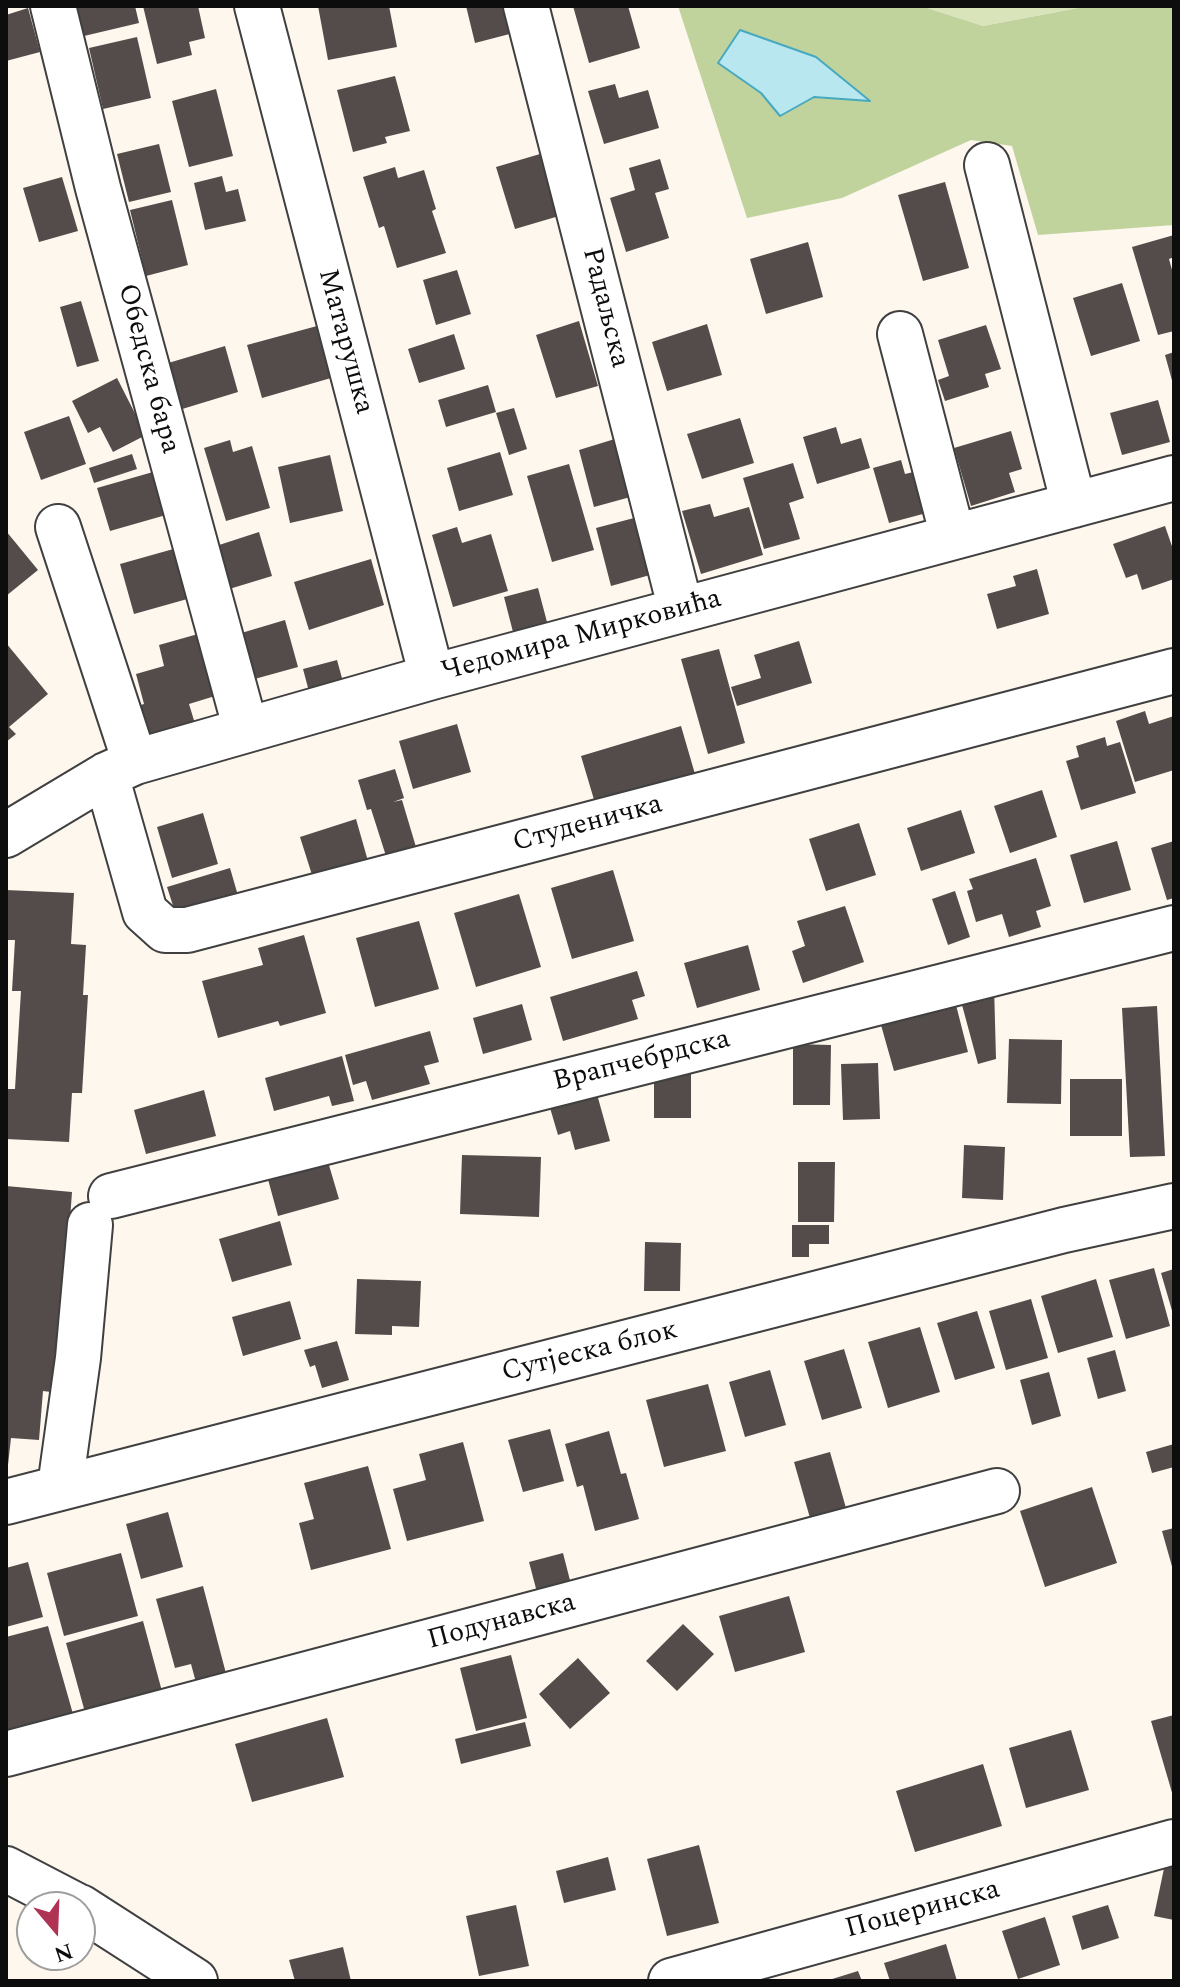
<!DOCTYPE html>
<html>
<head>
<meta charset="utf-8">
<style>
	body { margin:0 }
	#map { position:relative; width:1180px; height:1987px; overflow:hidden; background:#fdf7ee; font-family:Spectral,serif }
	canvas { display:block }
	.frame { position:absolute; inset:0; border:8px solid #0d0d0d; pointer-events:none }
	.north { position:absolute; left:16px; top:1891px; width:80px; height:80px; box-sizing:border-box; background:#fff; border:2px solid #9e9e9e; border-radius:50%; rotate:161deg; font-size:22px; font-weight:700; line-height:32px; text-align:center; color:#0d0d0d }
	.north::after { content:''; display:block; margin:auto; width:28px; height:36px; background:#af3353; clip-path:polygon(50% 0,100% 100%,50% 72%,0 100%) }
</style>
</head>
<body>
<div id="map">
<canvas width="1180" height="1987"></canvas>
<div class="frame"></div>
<div class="north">N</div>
</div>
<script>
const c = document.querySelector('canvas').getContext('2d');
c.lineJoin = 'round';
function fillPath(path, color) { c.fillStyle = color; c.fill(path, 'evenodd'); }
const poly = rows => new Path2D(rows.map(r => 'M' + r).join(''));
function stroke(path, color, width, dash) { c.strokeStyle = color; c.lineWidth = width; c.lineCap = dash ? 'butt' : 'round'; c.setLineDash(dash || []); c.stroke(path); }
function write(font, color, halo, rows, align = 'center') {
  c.font = font + ' Spectral,serif'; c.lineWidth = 8; c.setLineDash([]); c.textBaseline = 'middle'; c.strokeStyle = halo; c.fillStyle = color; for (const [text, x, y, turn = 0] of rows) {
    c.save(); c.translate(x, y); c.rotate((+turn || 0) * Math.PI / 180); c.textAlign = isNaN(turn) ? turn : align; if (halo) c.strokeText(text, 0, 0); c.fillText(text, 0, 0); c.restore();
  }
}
fillPath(poly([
	[921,6,1089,6,983,26]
]), '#d9e4bb');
fillPath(poly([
	[678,6,921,6,983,26,1089,6,1174,6,1174,225,1038,235,1012,146,971,140,842,198,747,218]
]), '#c1d39c');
const water = poly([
	[740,30,816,57,870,101,814,97,780,116,761,93,718,63,740,30]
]);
fillPath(water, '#b8e7f0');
stroke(water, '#46a9bf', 2);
fillPath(poly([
	[76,6,135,6,139,23,84,36],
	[143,6,198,6,205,38,189,42,192,55,157,64],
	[318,6,389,6,397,47,328,60],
	[466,6,519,6,525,30,475,43],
	[573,6,628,6,640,48,589,63],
	[28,8,40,52,6,61,6,15],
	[137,37,151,98,103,109,89,48],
	[395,76,410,131,385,137,387,143,353,152,337,90],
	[615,84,619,98,648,90,659,128,604,144,588,91],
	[216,89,233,156,189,167,172,101],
	[159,144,171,192,129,202,117,154],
	[540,154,559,216,515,229,496,167],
	[660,159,669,189,655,193,669,238,626,252,610,198,635,190,629,168],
	[395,167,398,178,424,170,436,209,432,211,446,253,397,268,384,226,379,228,363,177],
	[222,176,226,192,238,189,246,221,205,230,194,183],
	[62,177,78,231,39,242,23,188],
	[945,182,969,268,923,281,898,195],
	[172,200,188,265,146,276,130,210],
	[1174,235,1174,257,1169,259,1174,277,1174,331,1158,335,1132,247],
	[808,242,823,297,766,314,750,259],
	[457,270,471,314,436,325,423,280],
	[1122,283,1140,341,1091,356,1073,298],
	[81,301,99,361,77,367,60,307],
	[579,321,598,386,556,398,536,335],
	[707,324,722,375,667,391,652,342],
	[986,325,1001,369,985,374,989,387,945,401,938,380,949,376,938,340],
	[317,326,331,378,262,398,247,345],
	[454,334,465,369,419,383,408,349],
	[225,346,238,392,179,410,165,364],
	[1174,352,1174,384,1173,384,1165,355],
	[117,378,146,435,113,452,100,427,88,433,72,401],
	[488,385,496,412,446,427,438,400],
	[1158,400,1170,442,1122,455,1110,413],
	[514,408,527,449,509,455,496,413],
	[69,416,86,464,41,480,24,432],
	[740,418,754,463,702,479,687,434],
	[836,427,841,444,861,438,870,468,817,484,803,437],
	[1011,431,1022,469,1009,473,1015,492,971,506,954,448],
	[618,438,634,496,594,507,579,450],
	[230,440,233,452,252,446,270,508,226,521,204,448],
	[500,452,513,495,459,511,447,468],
	[132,454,137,469,94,483,89,468],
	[330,455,343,511,290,523,278,467],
	[901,460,905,474,922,470,934,511,889,523,873,468],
	[793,463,804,498,789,503,800,539,764,549,743,478],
	[569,464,594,550,552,562,527,476],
	[153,472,166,515,110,531,97,488],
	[710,504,714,517,749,507,763,555,701,574,682,511],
	[634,518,650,575,611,586,596,528],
	[1165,526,1174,552,1174,579,1142,590,1137,574,1126,578,1113,544],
	[457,527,462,543,491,534,508,591,453,607,432,535],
	[6,531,38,570,6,596],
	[259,532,272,576,226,590,213,547],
	[184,546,198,596,134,614,120,564],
	[371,559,384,605,309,630,294,582],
	[1037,569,1049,614,997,629,987,594,1016,586,1013,576],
	[538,588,547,622,513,632,504,597],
	[285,620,298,667,251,680,238,634],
	[198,634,215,696,189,704,196,727,144,742,134,707,144,704,136,674,164,666,159,645],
	[799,641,812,683,737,706,731,687,761,678,754,655],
	[6,643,48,694,9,727,16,734,6,742],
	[719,649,745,743,708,754,681,659],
	[337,660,345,689,311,699,303,669],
	[1145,711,1149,724,1174,716,1174,770,1135,782,1116,721],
	[457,724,471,772,413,789,399,741],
	[681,726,695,774,595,803,581,756],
	[1105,737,1107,746,1120,742,1136,793,1081,810,1066,761,1079,757,1076,746],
	[395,769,404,798,393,802,402,800,416,847,386,856,371,809,367,810,358,780],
	[1042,790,1057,837,1010,853,994,806],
	[961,810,975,853,921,871,907,828],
	[203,813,218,864,172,878,157,827],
	[356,819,368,861,313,878,300,837],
	[859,823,876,875,826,891,809,839],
	[1117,841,1131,890,1084,903,1070,855],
	[1174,841,1174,898,1167,900,1151,848],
	[1036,858,1051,906,1036,911,1041,927,1009,937,1002,914,976,922,967,891,973,889,969,879],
	[230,868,239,899,177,918,167,887],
	[613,870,634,941,572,959,551,888],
	[6,890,74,893,71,944,86,945,83,995,88,995,82,1093,72,1093,69,1142,6,1139,7,1089,15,1089,21,991,12,991,15,940,6,940],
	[955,891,970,937,948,945,932,899],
	[519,894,541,967,476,987,454,913],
	[845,906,864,962,803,983,792,951,805,946,797,921],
	[419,921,439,989,375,1007,356,938],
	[304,935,326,1013,280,1026,278,1021,218,1038,202,981,263,965,258,948],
	[748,945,760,990,697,1008,684,963],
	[637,971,645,996,632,1000,638,1019,563,1041,550,997],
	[994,985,996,1059,978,1064,962,1005,972,1002,970,991],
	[522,1004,532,1040,483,1054,473,1018],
	[956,1005,968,1052,894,1071,881,1025],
	[1157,1006,1165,1156,1130,1157,1122,1008],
	[430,1031,439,1062,424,1066,430,1084,372,1100,366,1081,353,1085,345,1055],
	[1009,1039,1062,1040,1061,1104,1007,1103],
	[793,1044,831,1045,830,1105,793,1105],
	[342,1056,354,1101,332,1106,329,1096,274,1111,265,1078],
	[878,1063,880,1119,843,1120,841,1064],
	[654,1074,691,1074,691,1118,654,1118],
	[1070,1079,1122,1079,1122,1136,1070,1136],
	[595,1087,610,1141,575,1150,570,1131,558,1135,548,1101],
	[204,1090,216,1136,146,1154,134,1110],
	[964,1145,1005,1147,1003,1200,962,1198],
	[326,1155,339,1199,278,1216,266,1172],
	[462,1155,541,1157,539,1217,460,1214],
	[798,1162,835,1162,834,1222,798,1222],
	[6,1186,72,1192,61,1344,56,1343,51,1392,43,1391,39,1440,11,1438,8,1465,6,1465],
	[280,1221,292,1265,232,1282,219,1239],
	[792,1225,829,1225,829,1244,809,1244,809,1257,792,1257],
	[645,1242,681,1243,680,1291,644,1291],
	[1154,1268,1170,1326,1126,1339,1109,1280],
	[1174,1269,1174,1314,1173,1314,1161,1273],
	[357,1279,421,1281,419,1327,392,1326,392,1335,355,1334],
	[1096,1279,1113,1337,1058,1353,1041,1296],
	[1031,1299,1048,1358,1006,1370,989,1311],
	[290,1301,301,1339,243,1356,232,1317],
	[977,1311,995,1368,955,1380,937,1323],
	[920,1327,940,1392,888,1408,868,1342],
	[337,1341,349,1380,322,1388,315,1365,310,1367,304,1350],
	[844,1349,862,1408,822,1420,804,1361],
	[1115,1350,1126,1391,1098,1399,1087,1358],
	[770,1370,786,1425,745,1437,729,1382],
	[1049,1372,1061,1416,1032,1425,1020,1380],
	[708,1384,726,1451,664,1467,646,1400],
	[550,1429,564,1481,523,1492,508,1440],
	[609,1431,621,1474,626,1473,639,1519,595,1531,583,1485,577,1487,565,1444],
	[463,1442,484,1521,407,1541,393,1489,426,1480,419,1454],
	[1174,1444,1174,1467,1152,1473,1146,1452],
	[830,1452,850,1522,814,1532,794,1462],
	[368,1466,391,1549,311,1570,299,1523,314,1519,304,1483],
	[1092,1487,1117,1563,1045,1587,1020,1511],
	[168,1512,183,1567,141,1579,126,1524],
	[1174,1528,1174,1570,1173,1570,1162,1531],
	[121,1553,138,1616,64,1636,47,1573],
	[563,1553,573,1592,539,1600,529,1562],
	[28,1562,43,1617,6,1627,6,1568],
	[203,1586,228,1681,198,1690,191,1664,175,1668,156,1599],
	[789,1596,805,1652,735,1672,719,1616],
	[143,1621,163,1695,86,1716,66,1643],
	[683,1624,714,1654,677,1691,646,1661],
	[48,1626,75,1721,6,1740,6,1637],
	[511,1655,527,1718,476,1731,460,1668],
	[578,1658,610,1693,570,1729,539,1694],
	[1174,1715,1174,1796,1173,1796,1151,1721],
	[327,1718,344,1777,252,1802,235,1744],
	[525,1722,531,1746,461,1764,455,1739],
	[1071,1730,1089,1790,1026,1808,1009,1748],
	[983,1764,1002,1826,915,1852,896,1791],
	[699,1845,719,1923,667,1936,647,1859],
	[608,1857,616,1890,564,1903,556,1871],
	[1166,1859,1174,1860,1174,1920,1154,1916],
	[516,1905,529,1966,479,1976,466,1916],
	[1108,1905,1119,1938,1082,1950,1072,1916],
	[1045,1917,1060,1965,1018,1979,1002,1931],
	[946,1944,957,1981,890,1981,884,1963],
	[343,1947,351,1981,295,1981,289,1960],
	[858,1971,862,1981,829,1981,829,1980]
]), '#544c4a');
const minor = poly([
	[53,6,98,188,246,730],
	[257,6,432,677],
	[526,6,681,610],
	[987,165,1074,505],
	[900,334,953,537],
	[58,527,135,762],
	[106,775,145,912,165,930,187,930,1174,671],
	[6,835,106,775,135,762,432,677,1174,478],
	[111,1196,1174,928],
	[60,1487,78,1358,90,1225],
	[6,1502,1064,1230,1174,1206],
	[6,1754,997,1491],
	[6,1869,79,1907],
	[80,1907,195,1981],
	[671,1981,1174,1842]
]);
stroke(minor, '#404040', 48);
stroke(minor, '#fff', 44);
write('28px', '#0d0d0d', '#fff', [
	["Радаљска",604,308,76],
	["Матарушка",344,342,75],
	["Обедска бара",147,369,75],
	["Чедомира Мирковића",582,637,-15],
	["Студеничка",588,825,-15],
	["Врапчебрдска",642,1062,-14],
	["Сутјеска блок",590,1353,-14],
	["Подунавска",502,1623,-15],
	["Поцеринска",923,1911,-15]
]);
</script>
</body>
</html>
